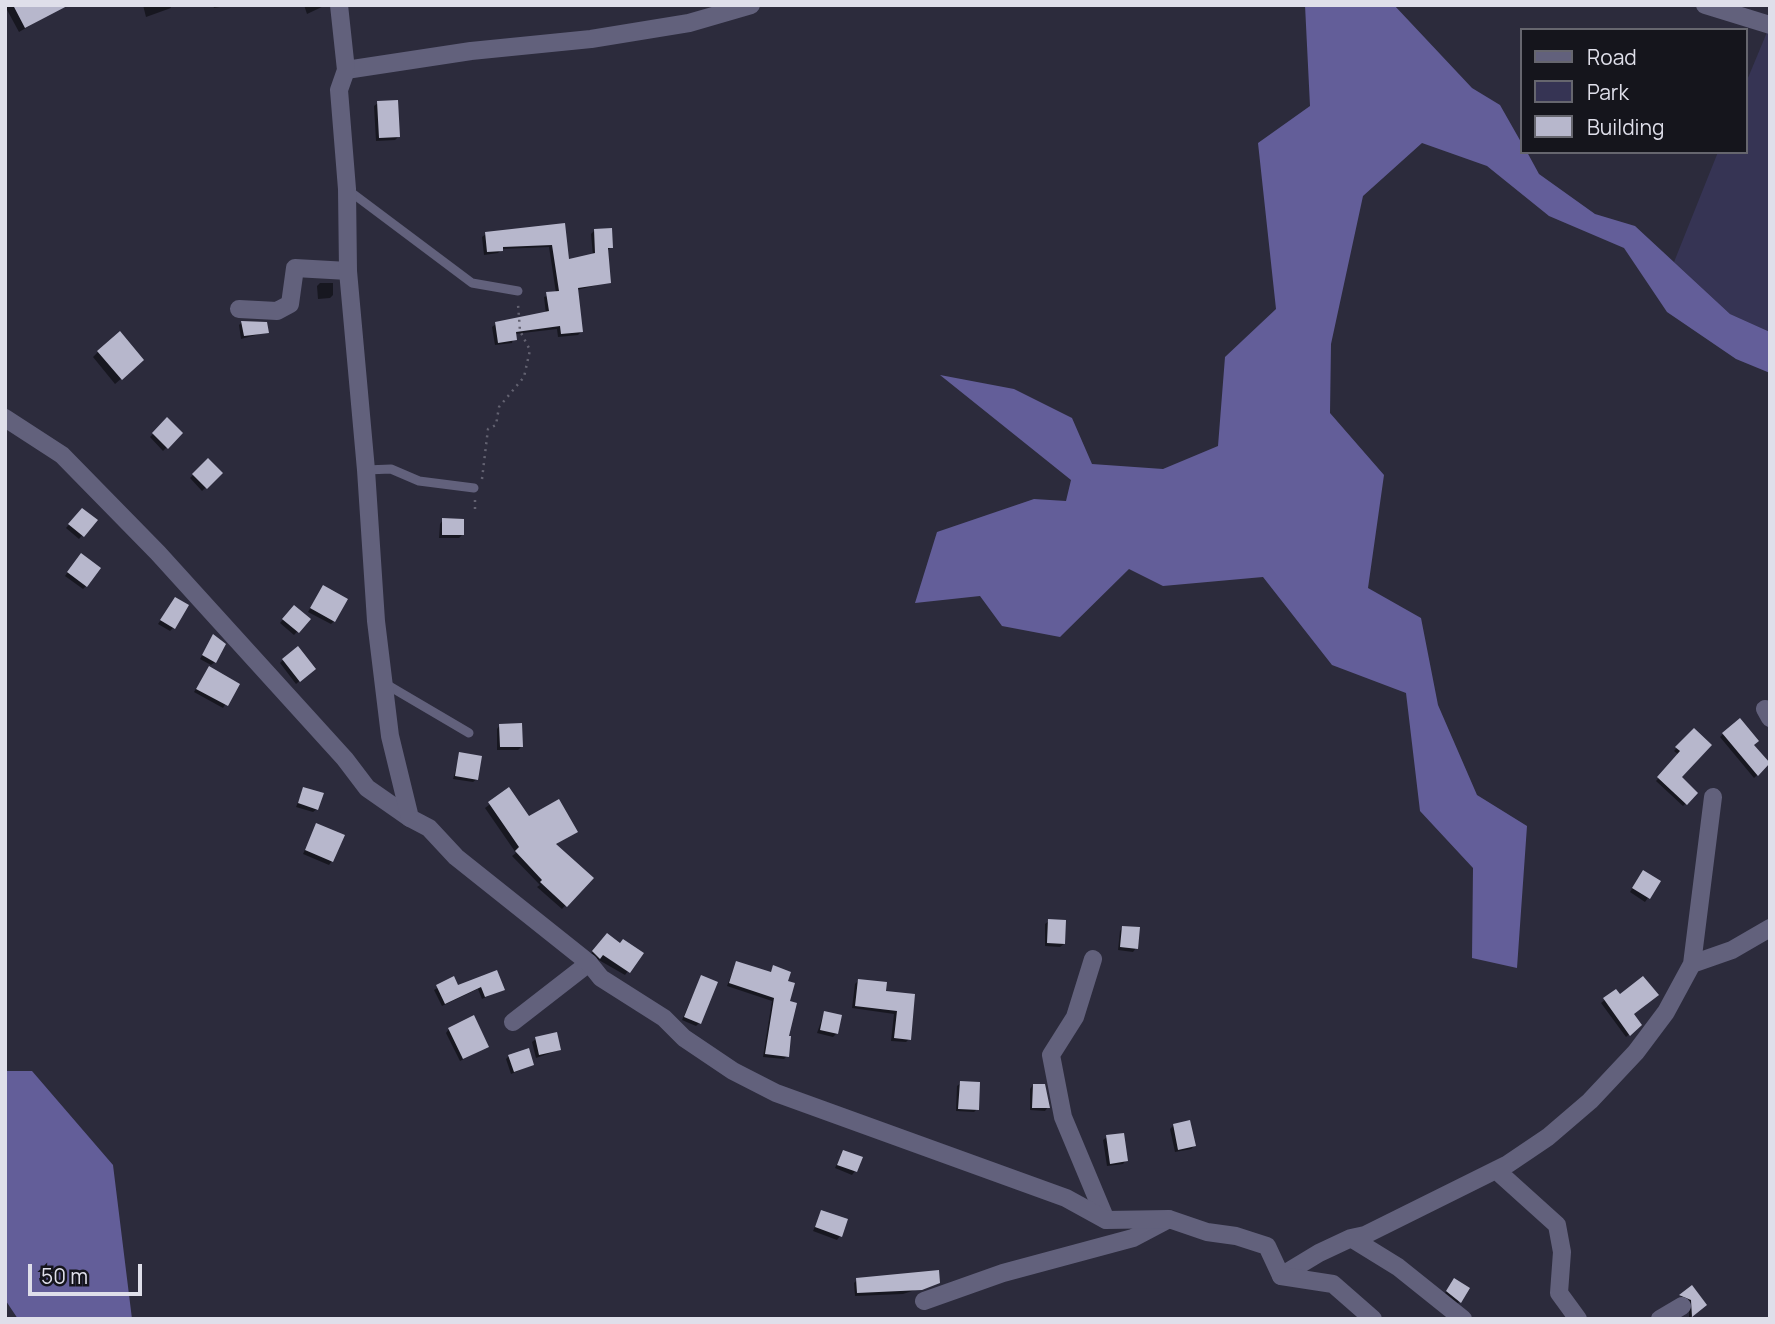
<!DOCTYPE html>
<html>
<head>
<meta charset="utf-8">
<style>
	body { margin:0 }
	#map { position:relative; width:1775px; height:1324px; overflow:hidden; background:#2c2b3c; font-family:Manrope,sans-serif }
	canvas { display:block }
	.frame { position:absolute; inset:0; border:7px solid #dfdfea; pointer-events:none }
	.legend { position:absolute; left:1520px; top:28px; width:228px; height:126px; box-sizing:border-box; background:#15151c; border:2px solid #66666e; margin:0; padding:9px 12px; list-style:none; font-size:21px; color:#dfdfea }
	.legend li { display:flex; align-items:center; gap:14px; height:35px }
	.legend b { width:35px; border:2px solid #66666e }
	.scale { position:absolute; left:28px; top:1264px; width:114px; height:32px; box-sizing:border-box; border:4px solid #dfdfea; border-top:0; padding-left:9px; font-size:21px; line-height:24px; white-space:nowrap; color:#dfdfea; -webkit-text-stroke:5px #15151c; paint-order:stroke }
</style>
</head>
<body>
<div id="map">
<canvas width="1775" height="1324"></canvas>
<div class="frame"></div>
<ul class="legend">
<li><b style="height:9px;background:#62617c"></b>Road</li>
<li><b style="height:19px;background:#363454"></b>Park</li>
<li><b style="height:19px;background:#b7b7cc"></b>Building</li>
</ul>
<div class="scale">50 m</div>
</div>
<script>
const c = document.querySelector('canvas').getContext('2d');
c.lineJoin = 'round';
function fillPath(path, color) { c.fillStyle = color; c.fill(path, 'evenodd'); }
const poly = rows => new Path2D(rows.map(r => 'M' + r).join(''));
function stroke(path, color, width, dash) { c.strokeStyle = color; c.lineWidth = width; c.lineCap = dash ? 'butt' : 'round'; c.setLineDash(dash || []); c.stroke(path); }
fillPath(poly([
	[1770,25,1770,332,1730,314,1674,262,1718,152,1745,152,1745,85]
]), '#363454');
fillPath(poly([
	[1305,5,1394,5,1472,88,1500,105,1521,142,1521,152,1527,152,1539,174,1595,214,1635,226,1730,314,1770,332,1770,373,1736,359,1667,312,1624,248,1549,216,1487,166,1422,143,1363,196,1331,344,1330,413,1384,475,1368,588,1421,618,1438,705,1477,795,1527,826,1517,968,1472,958,1473,868,1420,811,1406,693,1332,665,1263,577,1163,586,1129,569,1060,637,1002,626,980,596,915,603,937,532,1034,499,1066,501,1071,480,940,375,1014,389,1072,418,1092,464,1163,469,1218,446,1225,357,1276,309,1258,143,1310,106],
	[5,1071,32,1071,113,1165,132,1319,18,1319,6,1301]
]), '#635e99');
fillPath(poly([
	[9,5,52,5,55,11,19,32,6,8],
	[143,5,170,5,171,8,146,17],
	[213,5,232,5,214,8],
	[304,5,326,5,307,14],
	[378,103,398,137,395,140,376,141,374,106],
	[564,225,568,261,593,256,591,234,595,230,611,247,608,250,609,282,577,290,582,331,578,335,558,337,557,329,514,334,512,343,495,345,492,327,496,324,546,314,544,297,556,293,549,247,502,249,498,253,484,255,482,237,486,234],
	[320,283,333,283,333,295,330,298,318,299,317,286],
	[242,322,267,332,241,339,239,325],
	[98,352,137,365,115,384,93,357],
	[167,420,181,433,163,451,150,437],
	[208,460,221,473,202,491,190,478],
	[82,510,95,520,79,539,66,528],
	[443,520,462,535,459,538,439,538,440,524],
	[78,558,86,586,83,589,65,576],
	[320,591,334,621,331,624,308,612],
	[175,599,173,628,170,631,158,624],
	[294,607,308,620,294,635,280,623],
	[213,636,215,662,211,665,200,659],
	[283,660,310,672,296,684,280,663],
	[206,672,238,684,223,708,194,692],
	[500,725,521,747,518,750,497,750,497,729],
	[1694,730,1679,778,1696,793,1683,806,1656,781,1679,755,1674,751],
	[1723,734,1752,745,1769,764,1754,778,1720,737],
	[460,754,477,779,473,782,453,779],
	[304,789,317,809,313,812,296,807],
	[509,790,529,818,575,832,555,845,591,878,562,909,537,887,540,885,512,856,516,853,485,808],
	[317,825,332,861,329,865,303,854],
	[1640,876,1659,882,1645,902,1630,892],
	[1049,921,1064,944,1060,947,1045,946,1045,924],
	[1123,927,1136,948,1133,952,1118,950,1120,931],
	[604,938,641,954,625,975,590,955],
	[736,963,769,974,774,967,785,983,787,1056,784,1059,763,1057,772,1001,727,986],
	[496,972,503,989,482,999,478,989,442,1006,434,990,453,979,457,987],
	[701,977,699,1023,696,1026,682,1020],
	[859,980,885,992,913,996,909,1039,906,1042,891,1041,894,1014,852,1008,855,984],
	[1616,991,1640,1025,1626,1037,1601,1003],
	[824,1013,837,1033,833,1037,817,1033],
	[449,1029,487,1047,460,1061,446,1033],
	[536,1039,559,1050,536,1058,532,1042],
	[509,1056,532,1065,511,1074,506,1059],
	[961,1083,977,1109,974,1112,956,1111,957,1086],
	[1033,1085,1048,1107,1045,1111,1030,1110,1030,1089],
	[1173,1126,1194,1146,1191,1149,1175,1152,1170,1129],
	[1107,1137,1126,1160,1123,1164,1107,1166,1103,1140],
	[843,1152,855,1171,852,1175,835,1168],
	[822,1212,840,1236,837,1240,813,1231],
	[857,1280,939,1282,903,1294,855,1296,854,1283],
	[1451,1284,1459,1302,1456,1305,1444,1295],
	[1692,1288,1702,1308,1689,1318,1689,1303,1678,1299]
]), '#0007');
fillPath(poly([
	[13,5,69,5,25,28],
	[398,100,400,137,379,138,377,101],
	[565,223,569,259,595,253,594,229,612,228,613,248,608,248,611,283,578,288,583,332,561,334,560,326,516,332,517,340,498,343,495,322,549,311,546,292,559,291,552,245,503,247,503,251,487,252,485,232],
	[241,321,267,322,269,333,244,336],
	[120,331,144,360,122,380,97,351],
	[167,417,183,433,168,449,152,433],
	[208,458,223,473,207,489,192,474],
	[82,508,98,520,84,537,68,524],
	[442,518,464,519,464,535,442,535],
	[81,553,101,568,87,587,67,572],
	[323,585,348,599,335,622,310,608],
	[175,597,189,605,175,629,160,620],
	[294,605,311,619,299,633,282,619],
	[213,634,226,644,216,663,202,655],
	[298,646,316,669,300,682,282,659],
	[209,666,240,684,228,706,196,689],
	[1740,718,1759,741,1754,745,1770,763,1758,776,1722,733],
	[522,723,523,747,500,747,499,724],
	[1694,728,1712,745,1682,777,1698,793,1687,805,1657,777,1680,751,1675,747],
	[459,752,482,756,478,780,455,776],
	[303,787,324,793,318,810,298,803],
	[509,787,529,816,559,799,578,832,556,844,594,878,567,907,540,882,542,880,515,851,519,847,488,802],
	[316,823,345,835,333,862,305,850],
	[1643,870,1661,881,1650,899,1632,888],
	[1048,919,1066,920,1065,944,1047,943],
	[1122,926,1140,927,1138,949,1120,947],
	[607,933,620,943,623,939,644,953,630,973,603,955,600,959,592,951],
	[736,961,771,972,773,965,791,972,788,981,795,983,790,1001,797,1003,789,1036,791,1036,789,1057,765,1054,774,998,729,983],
	[497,970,505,990,485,997,481,987,445,1004,436,985,454,976,458,985],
	[701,975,718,982,701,1024,684,1017],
	[1643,976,1659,995,1634,1014,1642,1025,1630,1036,1603,998,1616,989,1620,994],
	[858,979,887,982,886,991,915,994,911,1040,894,1038,897,1011,855,1006],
	[824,1011,842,1015,838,1034,820,1030],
	[474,1015,489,1047,463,1059,448,1028],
	[557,1032,561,1050,539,1055,535,1037],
	[529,1048,534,1065,514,1072,508,1055],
	[960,1081,980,1082,979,1110,958,1109],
	[1033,1084,1045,1084,1050,1108,1032,1108],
	[1190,1120,1196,1146,1178,1150,1173,1124],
	[1124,1133,1128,1161,1110,1164,1106,1135],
	[843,1150,863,1157,857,1172,837,1165],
	[821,1210,848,1219,842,1237,815,1227],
	[939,1270,940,1283,922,1290,857,1293,856,1278],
	[1454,1278,1470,1288,1461,1303,1446,1291],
	[1692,1285,1707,1305,1692,1317,1691,1300,1679,1295]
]), '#b7b7cc');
stroke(poly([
	[482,479,488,429,496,425,499,407,524,377,530,350,520,331,518,304],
	[475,500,475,514]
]), '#636271', 2.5, [2, 5]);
stroke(poly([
	[348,190,472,283,518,291],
	[366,470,391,469,419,481,474,488],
	[384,683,469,733]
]), '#62617c', 9);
stroke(poly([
	[1705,5,1770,25],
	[346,70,471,51,591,39,689,23,751,5],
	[239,309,277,311,290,304,295,268,348,271],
	[5,418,62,455,158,553,345,759,367,788,410,818],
	[1765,709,1770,718],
	[1093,959,1075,1017,1051,1055,1063,1117,1106,1220],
	[1692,964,1732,950,1770,928],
	[513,1022,589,963],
	[1496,1170,1557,1225,1562,1252,1559,1293,1578,1319],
	[1351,1238,1398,1267,1463,1319],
	[1281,1276,1319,1253,1351,1238,1365,1235,1508,1164,1548,1137,1590,1101,1636,1052,1666,1012,1692,964,1713,797],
	[924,1301,1003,1273,1133,1238,1169,1219],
	[1660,1319,1682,1306]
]), '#62617c', 18);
stroke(poly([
	[339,5,346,70,339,90,347,189,348,271,366,470,376,621,390,736,410,818,429,828,456,857,589,963,601,978,664,1018,684,1038,733,1071,776,1093,1066,1198,1106,1220,1169,1219,1207,1232,1236,1236,1267,1246,1281,1276,1333,1284,1373,1319]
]), '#62617c', 18);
</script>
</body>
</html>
